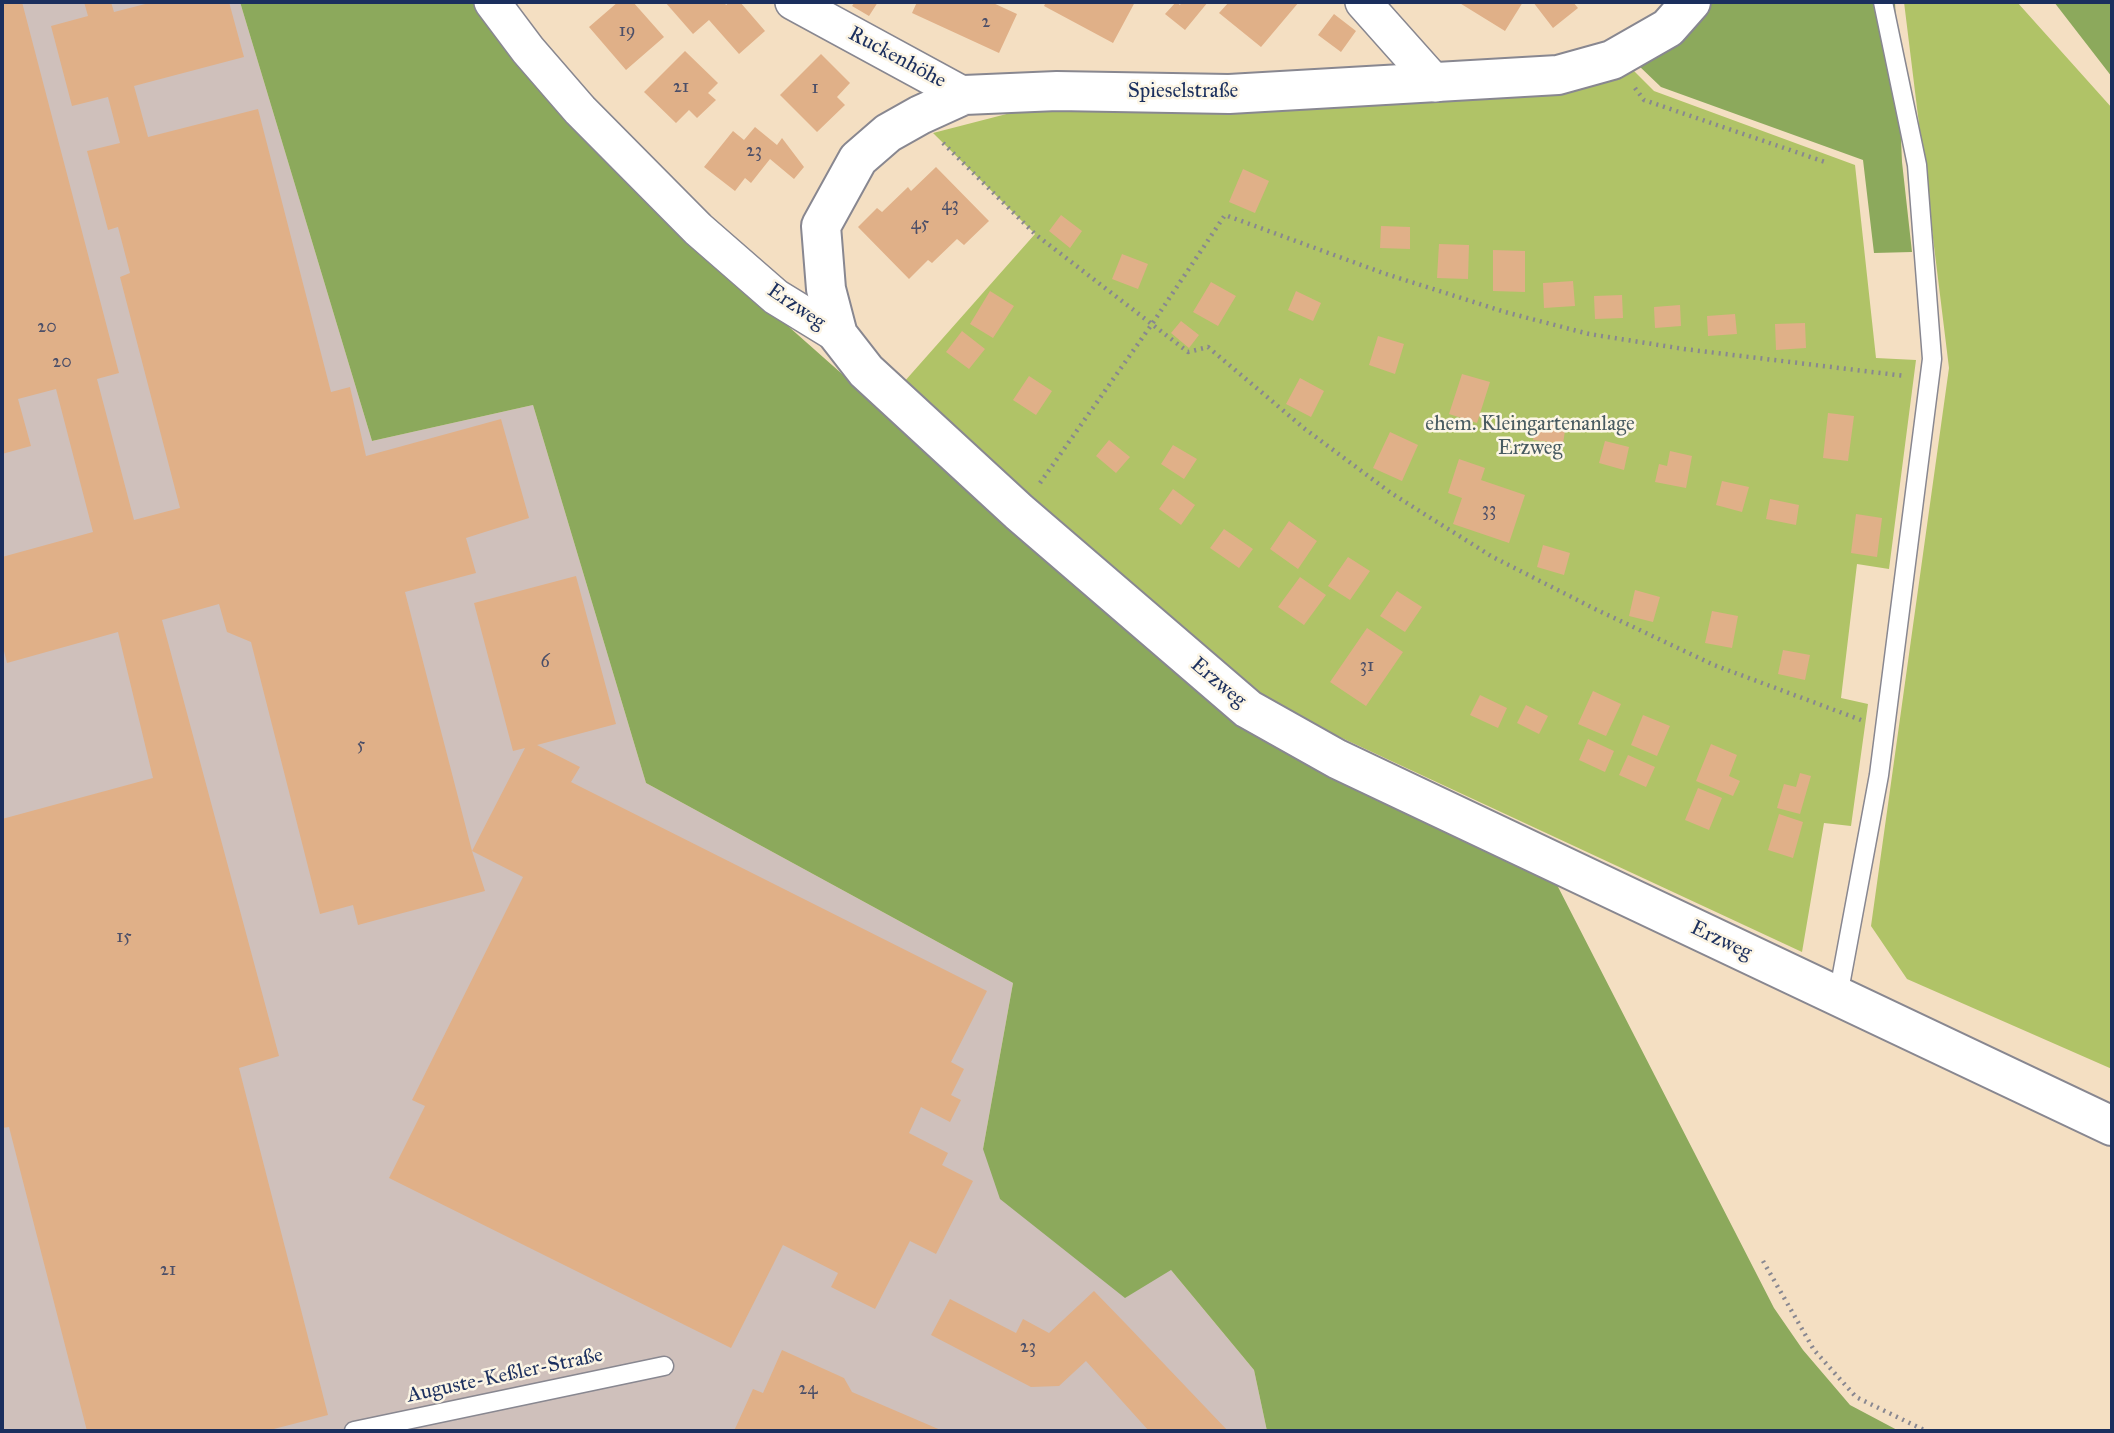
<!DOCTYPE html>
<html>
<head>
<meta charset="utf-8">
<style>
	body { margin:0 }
	#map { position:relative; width:2114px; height:1433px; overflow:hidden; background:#f4dfc2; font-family:"IM FELL Great Primer",serif }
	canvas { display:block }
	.frame { position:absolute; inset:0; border:4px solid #1b2f5e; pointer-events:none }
</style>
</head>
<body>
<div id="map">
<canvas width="2114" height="1433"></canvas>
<div class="frame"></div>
</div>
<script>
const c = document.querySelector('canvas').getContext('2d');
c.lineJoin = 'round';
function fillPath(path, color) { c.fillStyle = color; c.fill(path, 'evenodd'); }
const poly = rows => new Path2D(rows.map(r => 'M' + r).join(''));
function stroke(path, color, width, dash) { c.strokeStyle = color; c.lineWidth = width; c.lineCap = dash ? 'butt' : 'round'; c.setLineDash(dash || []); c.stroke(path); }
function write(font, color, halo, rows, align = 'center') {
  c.font = font + ' "IM FELL Great Primer",serif'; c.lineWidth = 5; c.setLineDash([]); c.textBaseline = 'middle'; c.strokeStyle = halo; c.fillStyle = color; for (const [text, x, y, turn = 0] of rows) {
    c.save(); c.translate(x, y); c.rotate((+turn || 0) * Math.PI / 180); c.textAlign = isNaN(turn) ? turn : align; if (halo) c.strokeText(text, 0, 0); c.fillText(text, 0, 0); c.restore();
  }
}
fillPath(poly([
	[2,2,240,2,372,441,533,405,646,783,1013,983,983,1149,1171,1270,1254,1370,1267,1431,2,1431]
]), '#cfc0bb');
fillPath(poly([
	[1904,2,2017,2,2112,108,2112,1069,1907,979,1871,926,1949,368],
	[1629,66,1654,91,1855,165,1876,358,1916,360,1889,569,1857,564,1841,698,1868,704,1851,826,1824,823,1802,952,1258,699,1169,622,904,382,1035,234,933,133,1053,102]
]), '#b0c367');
fillPath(poly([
	[240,2,476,2,692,241,1157,653,1555,881,1774,1308,1803,1350,1850,1405,1899,1431,1267,1431,1254,1370,1171,1270,1125,1298,1000,1199,983,1149,1013,983,646,783,533,405,372,441],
	[1706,2,1895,2,1902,162,1912,252,1874,253,1863,160,1661,87,1638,65,1658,57],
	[2054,2,2112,2,2112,77]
]), '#8ca95c');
fillPath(poly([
	[2,2,22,2,119,373,97,379,134,520,180,508,120,277,130,273,118,227,108,230,87,151,120,143,108,97,72,106,51,26,88,16,84,2,111,2,114,12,153,2,229,2,244,57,134,86,148,137,258,109,331,392,350,387,366,456,501,419,529,518,466,538,476,573,405,592,472,851,485,891,358,925,353,905,320,914,251,642,227,632,219,604,162,620,279,1056,239,1068,328,1415,266,1431,87,1431,9,1127,2,1128,2,819,153,778,118,632,7,663,2,643,2,557,93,532,56,389,18,399,31,446,2,454],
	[618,2,633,2,664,37,626,70,589,27],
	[665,2,724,2,726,5,730,2,740,2,765,31,739,54,709,20,693,34],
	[855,2,878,2,869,16,852,6],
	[917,2,991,2,1017,14,999,53,912,13],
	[1046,2,1135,2,1113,43,1044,6],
	[1176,2,1180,5,1182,2,1208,2,1185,30,1165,14],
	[1229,2,1299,2,1261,47,1219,13],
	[1458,2,1523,2,1505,31],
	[1533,2,1573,2,1578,8,1553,28],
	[1334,14,1356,31,1341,52,1318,35],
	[685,51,718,83,708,93,716,100,697,118,689,110,676,123,644,92],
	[821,54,850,83,837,97,845,105,817,132,780,95],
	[755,127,777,145,782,138,804,167,794,179,770,159,751,183,745,178,735,191,704,167,733,131,744,140],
	[936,167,989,221,964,245,957,239,932,263,928,260,909,279,858,227,877,208,882,212,908,187,911,191],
	[1243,169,1269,181,1255,213,1229,202],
	[1061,215,1082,231,1070,248,1049,231],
	[1381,226,1410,227,1410,249,1380,248],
	[1439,244,1469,245,1468,279,1437,278],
	[1493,250,1525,251,1525,292,1493,291],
	[1122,254,1148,264,1138,289,1112,279],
	[1573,281,1575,306,1544,308,1543,283],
	[1211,282,1236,296,1218,326,1193,312],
	[990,291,1014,306,993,338,970,324],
	[1296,291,1321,303,1313,321,1288,310],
	[1622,295,1623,318,1595,319,1594,296],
	[1680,305,1681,326,1655,328,1654,307],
	[1735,314,1737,334,1708,336,1707,316],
	[1181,321,1199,335,1189,348,1171,333],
	[1805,323,1806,348,1776,350,1775,324],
	[962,331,985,349,969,369,946,352],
	[1378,336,1404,344,1395,374,1369,365],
	[1462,374,1490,382,1477,423,1449,414],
	[1029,376,1052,391,1036,415,1013,400],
	[1300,378,1324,391,1311,417,1286,404],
	[1828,413,1854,416,1848,461,1823,458],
	[1536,419,1566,424,1563,444,1533,440],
	[1390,432,1418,445,1402,481,1373,468],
	[1109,440,1130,457,1116,473,1096,456],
	[1605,441,1629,447,1624,470,1599,463],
	[1173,445,1197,459,1184,479,1161,464],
	[1670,451,1692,456,1686,488,1655,482,1659,464,1667,466],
	[1459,459,1485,468,1481,480,1525,495,1509,543,1453,524,1462,498,1448,493],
	[1722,481,1749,487,1742,512,1716,505],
	[1173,489,1195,505,1181,525,1159,509],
	[1770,499,1799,505,1796,525,1766,519],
	[1856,514,1882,518,1877,557,1851,553],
	[1289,521,1317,541,1298,569,1270,549],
	[1224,529,1253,549,1239,568,1210,548],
	[1543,545,1570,553,1564,575,1537,567],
	[1348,557,1370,571,1350,600,1328,586],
	[576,576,616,724,537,745,580,767,571,782,987,991,951,1062,964,1069,951,1095,961,1100,950,1122,921,1107,909,1133,948,1153,942,1165,973,1181,936,1254,910,1241,875,1309,831,1287,838,1273,783,1245,731,1348,389,1178,425,1106,412,1100,523,877,472,851,525,748,513,751,474,603],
	[1300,577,1326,595,1304,625,1278,607],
	[1635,590,1660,597,1653,622,1629,616],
	[1397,591,1422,607,1405,632,1380,616],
	[1712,611,1738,616,1732,648,1705,643],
	[1367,628,1403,652,1366,706,1330,682],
	[1783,650,1810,655,1805,680,1778,674],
	[1593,691,1621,704,1606,736,1578,724],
	[1480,695,1507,708,1498,728,1470,715],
	[1526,705,1548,716,1539,734,1517,723],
	[1643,715,1670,726,1657,756,1631,745],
	[1588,739,1614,751,1605,772,1579,760],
	[1711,744,1737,755,1729,776,1740,781,1733,796,1696,781],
	[1628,755,1655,767,1646,787,1619,775],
	[1800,773,1811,776,1800,814,1777,808,1784,784,1796,787],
	[1698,788,1722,798,1709,830,1685,820],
	[1779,814,1803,822,1793,858,1768,850],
	[1094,1291,1126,1324,1228,1431,1149,1431,1086,1361,1059,1386,1031,1387,931,1335,950,1299,1016,1333,1023,1319,1049,1333],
	[782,1350,844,1378,852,1392,943,1431,734,1431,753,1389,763,1393]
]), '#e0b088');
const service = poly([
	[1838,996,1879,775,1932,359,1917,165,1883,2],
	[354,1431,664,1366]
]);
const minor = poly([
	[492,2,528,50,580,110,698,229,776,297,838,335],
	[793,2,964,95],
	[1363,2,1436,84]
]);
const tertiary = poly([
	[1691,2,1668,28,1612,60,1558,75,1229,94,1057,91,964,95,920,115,888,133,858,159,821,226,826,289,838,335,866,371,1019,512,1248,709,1337,759,2112,1126]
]);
stroke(service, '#888790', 21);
stroke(minor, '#888790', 38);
stroke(tertiary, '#888790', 42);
stroke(poly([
	[1635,88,1644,100,1828,163],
	[943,143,1035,234,1188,352,1208,347,1305,429,1391,493,1491,556,1595,609,1714,665,1861,720],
	[1040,483,1152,324,1225,215,1383,273,1505,312,1589,334,1684,349,1905,376],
	[1763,1261,1814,1350,1856,1397,1926,1431]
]), '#888790', 4.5, [2, 5]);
stroke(service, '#fff', 18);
stroke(minor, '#fff', 35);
stroke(tertiary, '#fff', 38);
write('18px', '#4c4f68', null, [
	["2",986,23],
	["19",627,32],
	["21",681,88],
	["1",815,89],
	["23",754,152],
	["43",950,206],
	["45",920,225],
	["20",47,328],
	["20",62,363],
	["33",1489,511],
	["6",545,663],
	["31",1367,667],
	["5",361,746],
	["15",124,938],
	["21",168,1271],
	["23",1028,1348],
	["24",808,1390]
]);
write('21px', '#1b2f5e', '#fcf5e5', [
	["Ruckenhöhe",897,58,28],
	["Spieselstraße",1183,92],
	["Erzweg",796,307,34],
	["Erzweg",1218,683,40],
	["Erzweg",1721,941,25],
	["Auguste-Keßler-Straße",505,1376,-12]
]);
write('21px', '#485b61', '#fcf5e5', [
	["ehem. Kleingartenanlage",1530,425],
	["Erzweg",1530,449]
]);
</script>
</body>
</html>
